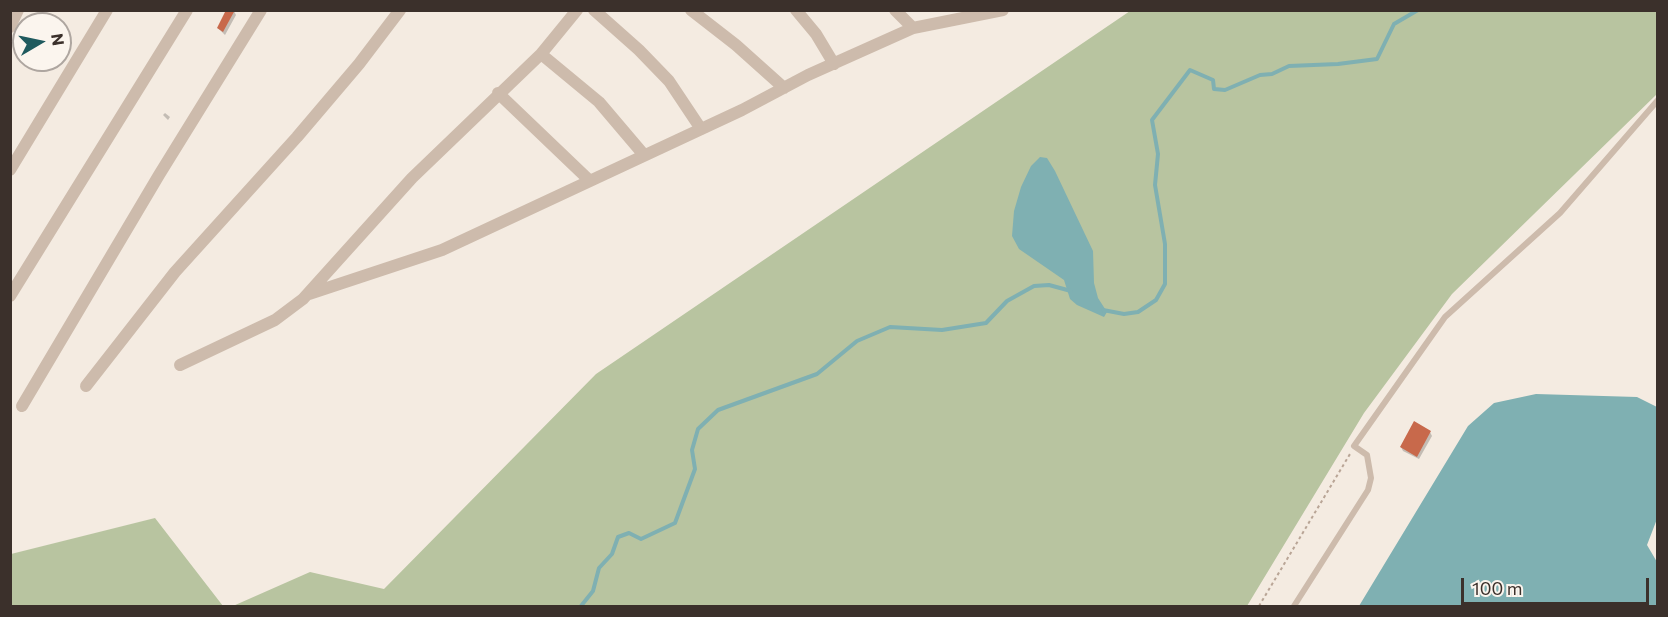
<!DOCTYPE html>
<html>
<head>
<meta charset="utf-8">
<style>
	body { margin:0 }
	#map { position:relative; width:1668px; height:617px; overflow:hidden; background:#f4ebe1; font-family:Commissioner,sans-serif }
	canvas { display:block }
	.frame { position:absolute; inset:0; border:12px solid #3b302b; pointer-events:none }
	.north { position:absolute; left:12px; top:12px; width:60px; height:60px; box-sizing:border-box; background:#fbf5ee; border:2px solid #aea6a0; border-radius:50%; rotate:81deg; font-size:16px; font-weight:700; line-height:24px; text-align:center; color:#3b302b }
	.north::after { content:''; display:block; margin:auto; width:21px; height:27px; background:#1f5a5e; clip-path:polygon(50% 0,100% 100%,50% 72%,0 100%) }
	.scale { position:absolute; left:1461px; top:578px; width:188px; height:27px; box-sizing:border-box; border:3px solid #3b302b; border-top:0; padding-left:8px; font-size:18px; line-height:21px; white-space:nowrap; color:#3b302b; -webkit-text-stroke:4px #fbf5ee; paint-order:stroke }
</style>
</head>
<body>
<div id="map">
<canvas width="1668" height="617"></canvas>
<div class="frame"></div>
<div class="north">N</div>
<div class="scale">100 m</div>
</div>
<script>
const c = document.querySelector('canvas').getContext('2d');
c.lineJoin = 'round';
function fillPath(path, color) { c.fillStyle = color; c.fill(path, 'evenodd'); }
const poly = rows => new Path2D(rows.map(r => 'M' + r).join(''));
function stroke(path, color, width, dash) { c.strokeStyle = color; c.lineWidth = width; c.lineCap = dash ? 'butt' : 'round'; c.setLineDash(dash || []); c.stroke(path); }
fillPath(poly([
	[1130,11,1657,11,1657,94,1452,294,1364,413,1247,606,233,606,310,572,384,589,596,374],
	[155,518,223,606,11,606,11,554]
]), '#b8c4a0');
fillPath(poly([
	[1040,157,1047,158,1055,171,1093,251,1094,283,1098,298,1107,312,1104,317,1077,305,1070,299,1064,280,1019,249,1012,236,1014,211,1021,187,1031,166],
	[1536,394,1637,397,1657,407,1657,519,1647,545,1657,562,1657,606,1359,606,1468,426,1494,403]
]), '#7fb0b2');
fillPath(poly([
	[234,11,236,15,225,35,218,28],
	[165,113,170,117,168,120,163,115],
	[1430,432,1432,436,1419,459,1403,451,1401,447]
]), '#0003');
stroke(poly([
	[1103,310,1124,314,1138,312,1156,300,1165,284,1165,244,1155,185,1158,154,1152,120,1190,70,1213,80,1214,89,1225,90,1260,75,1272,74,1289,66,1338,64,1377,59,1394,24,1418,10],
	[581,606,593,591,599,568,612,554,618,537,629,533,641,539,675,523,695,469,692,450,698,429,718,410,817,374,857,341,890,327,942,330,986,323,1007,301,1034,286,1049,285,1071,291]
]), '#7fb0b2', 4);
fillPath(poly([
	[226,10,235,10,223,32,217,28],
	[1414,421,1431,431,1417,457,1400,447]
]), '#c8694b');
stroke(poly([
	[1259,606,1350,454]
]), '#b9a596', 2, [3, 3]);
stroke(poly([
	[1294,606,1368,490,1371,478,1367,455,1354,446,1445,317,1560,213,1658,100]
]), '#cdbbac', 6);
stroke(poly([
	[594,10,639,50,669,81,701,129],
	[691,10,736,45,784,88],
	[796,10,816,34,834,64],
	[895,10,913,28],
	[10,27,18,10],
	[541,54,599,102,644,155],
	[498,93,589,180],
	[10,170,107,10],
	[309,294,442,250,742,110,808,75,913,28,1003,10],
	[10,296,187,10],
	[180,365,275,320,303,299,412,178,541,54,577,10],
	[86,386,175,272,297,137,359,64,400,10],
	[22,406,159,175,261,10]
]), '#cdbbac', 12);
</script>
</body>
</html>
